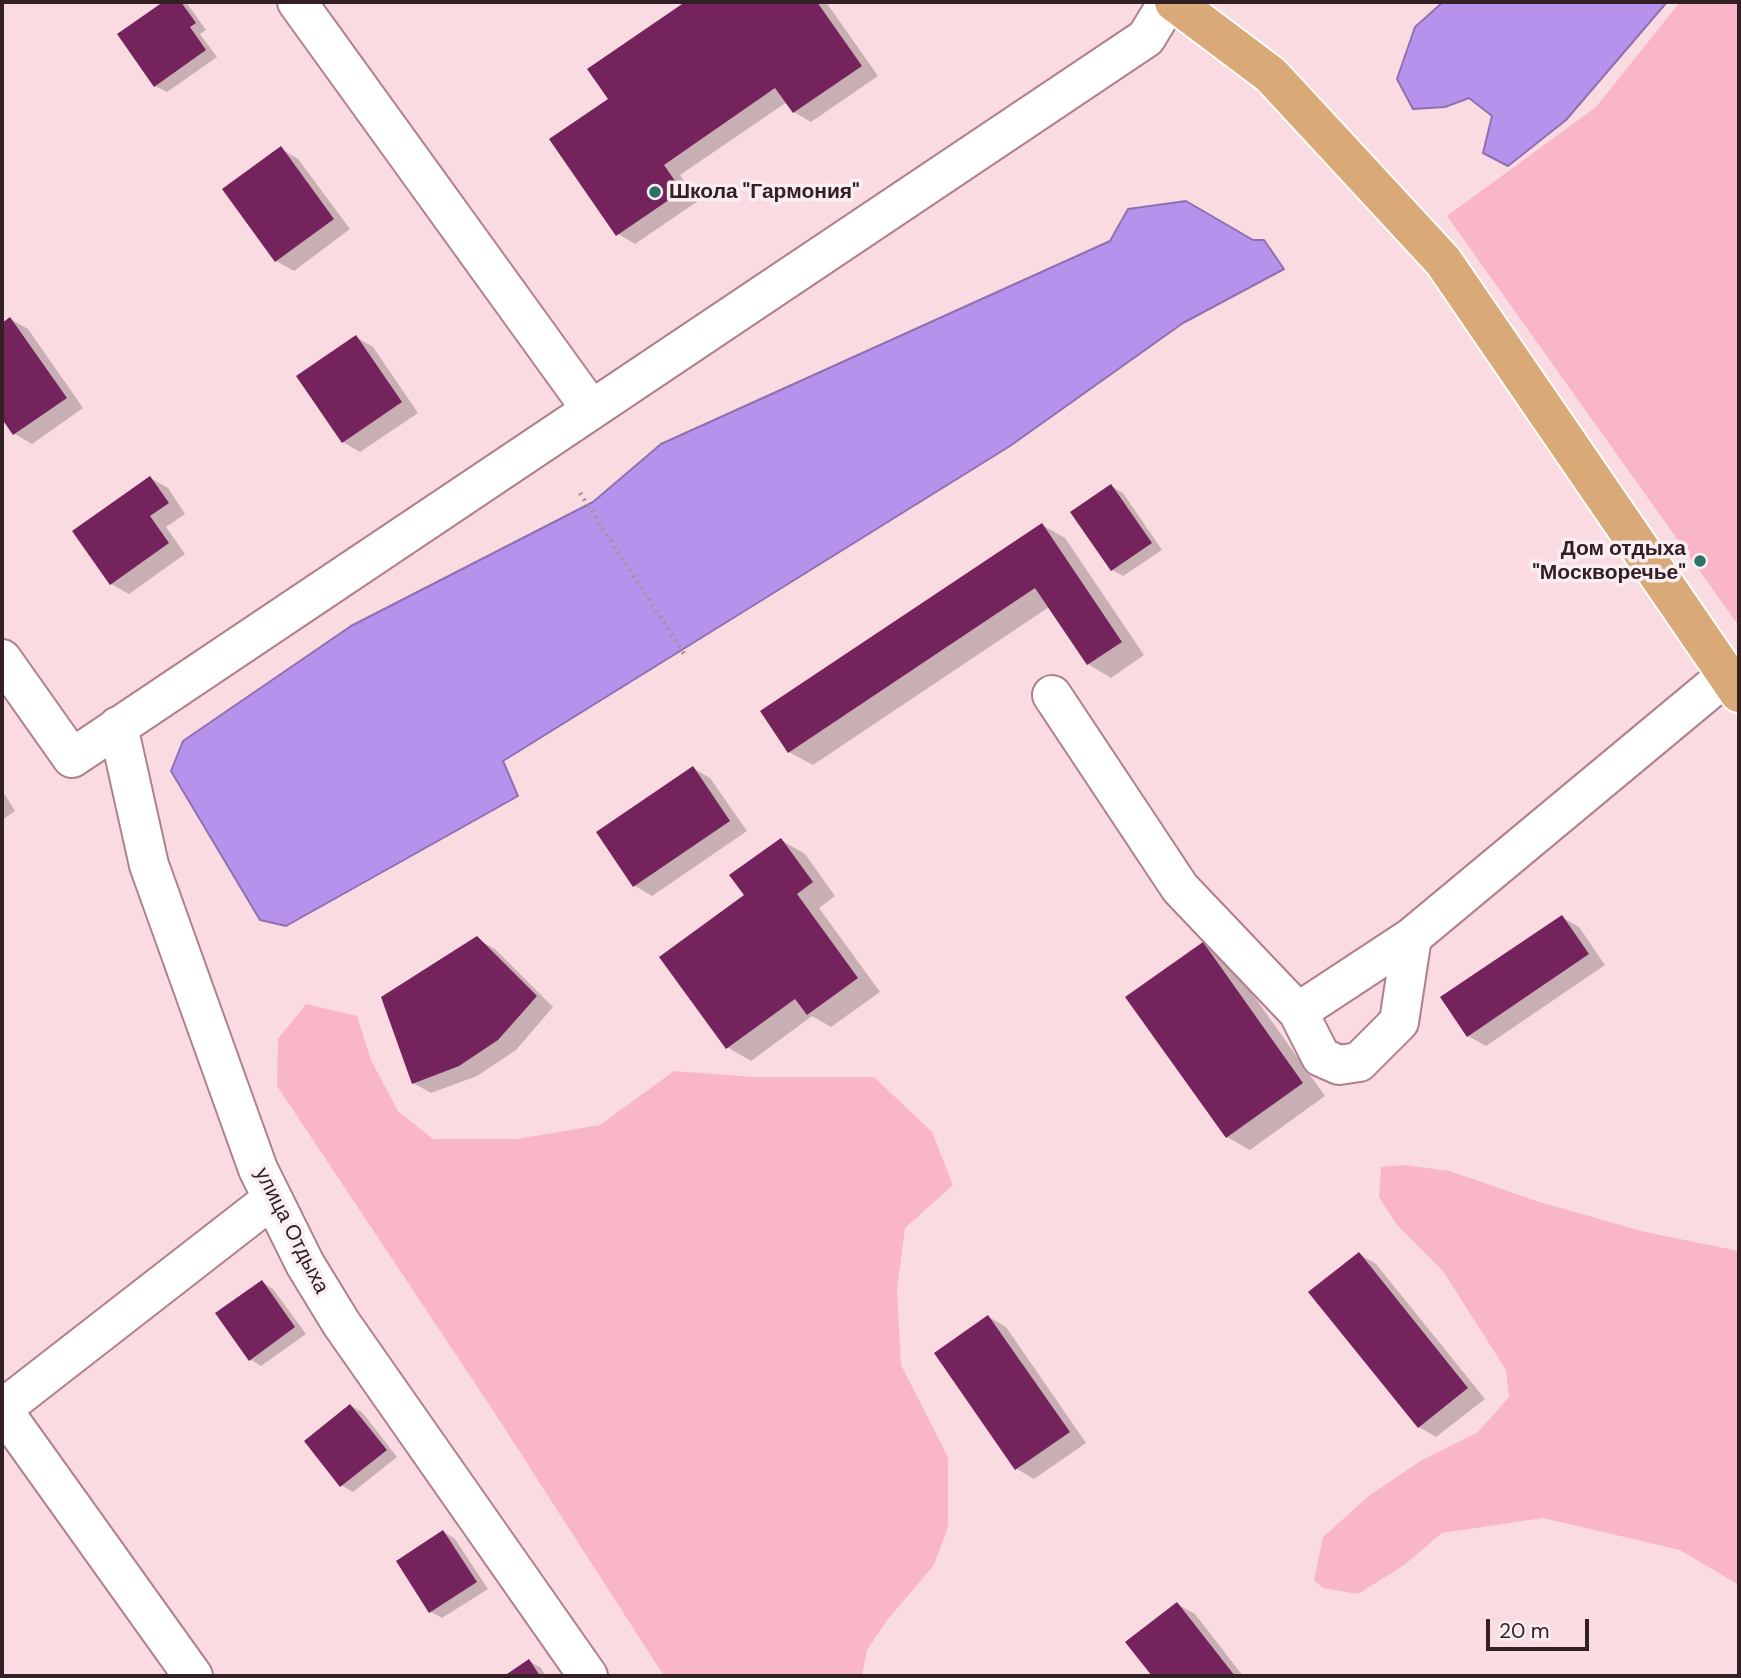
<!DOCTYPE html>
<meta charset="utf-8">
<style>
body{margin:0}
#map{position:relative;width:1741px;height:1678px;overflow:hidden;background:#fbdbe2;font-family:"DM Sans",sans-serif}
canvas{display:block}
.frame{position:absolute;inset:0;border:4px solid #332025;pointer-events:none}
.scale{position:absolute;left:1486px;top:1619px;width:103px;height:32px;box-sizing:border-box;border:4px solid #332025;border-top:0;padding-left:9px;font-size:21px;line-height:24px;white-space:nowrap;color:#332025;-webkit-text-stroke:5px #f9eef1;paint-order:stroke}
</style>
<div id="map">
<canvas width="1741" height="1678"></canvas>
<div class="frame"></div>
<div class="scale">20 m</div>
</div>
<script>
const context = document.querySelector('canvas').getContext('2d');
context.lineJoin = 'round';
function fill(path, color) { context.fillStyle = color; context.fill(path, 'evenodd'); }
const poly = rows => new Path2D(rows.map(r => 'M' + r).join(''));
function trace(path, color, width, dash) { context.strokeStyle = color; context.lineWidth = width; context.lineCap = dash ? 'butt' : 'round'; context.setLineDash(dash || []); context.stroke(path); }
function write(font, color, halo, rows, align = 'center') {
  context.font = font + ' "DM Sans",sans-serif'; context.lineWidth = 7; context.setLineDash([]); context.textBaseline = 'middle'; context.strokeStyle = halo; context.fillStyle = color; for (const [text, x, y, turn = 0] of rows) {
    context.save(); context.translate(x, y); context.rotate((+turn || 0) * Math.PI / 180); context.textAlign = isNaN(turn) ? turn : align; if (halo) context.strokeText(text, 0, 0); context.fillText(text, 0, 0); context.restore();
  }
}
const green = poly([
 [1680,2,1739,2,1739,626,1447,216,1596,107],
 [306,1004,357,1016,371,1060,398,1111,433,1139,517,1139,600,1125,674,1071,755,1077,874,1077,932,1132,953,1185,905,1228,897,1290,901,1365,948,1457,948,1527,934,1565,888,1619,867,1650,862,1676,664,1676,496,1415,277,1086,278,1039],
 [1404,1165,1450,1171,1536,1201,1645,1232,1739,1251,1739,1585,1680,1550,1543,1518,1442,1533,1403,1566,1358,1594,1323,1588,1314,1580,1323,1537,1370,1495,1422,1460,1478,1432,1509,1397,1506,1370,1443,1271,1397,1225,1379,1197,1381,1167]
]);
const water = poly([
 [1443,2,1667,2,1566,120,1508,166,1483,153,1492,116,1469,98,1445,107,1413,109,1397,79,1415,27,1443,2],
 [1186,201,1253,240,1264,240,1284,269,1183,323,1010,446,503,761,518,796,286,926,260,920,171,771,183,741,351,626,593,502,661,444,1110,241,1128,209,1186,201]
]);
const shadow = poly([
 [166,2,186,2,206,30,200,34,217,57,167,92,155,86,119,35],
 [688,2,826,2,878,76,811,122,794,112,787,102,680,175,698,201,635,244,618,234,611,99,590,69],
 [281,149,298,159,350,229,294,271,276,261],
 [10,319,28,329,83,408,32,444,15,434,2,416,2,325],
 [356,337,373,347,418,413,360,452,343,442],
 [150,478,168,488,185,514,166,527,185,554,129,594,111,584],
 [1111,486,1123,493,1162,550,1123,576,1112,570],
 [1042,525,1065,538,1144,655,1111,678,1088,664,1049,607,813,765,789,752],
 [693,768,710,778,747,831,652,896,635,886],
 [2,790,15,811,2,820],
 [781,840,805,854,835,896,819,908,880,992,831,1027,812,1016,751,1061,727,1047,746,895],
 [1562,917,1579,927,1605,965,1486,1046,1468,1036],
 [477,939,495,949,553,1007,516,1050,477,1076,431,1093,413,1083],
 [1203,944,1226,957,1325,1096,1250,1150,1227,1137],
 [1359,1254,1376,1264,1485,1399,1436,1437,1419,1427],
 [262,1282,273,1289,306,1334,261,1366,250,1359],
 [989,1317,1006,1327,1086,1443,1034,1479,1017,1469,936,1353],
 [351,1406,362,1412,397,1457,353,1492,341,1485],
 [444,1532,455,1539,488,1589,442,1618,431,1612],
 [1177,1604,1195,1614,1243,1676,1154,1676,1128,1642],
 [529,1661,541,1668,546,1676,507,1676]
]);
const building = poly([
 [163,2,181,2,196,23,190,27,206,50,154,87,117,34],
 [685,2,817,2,862,66,793,113,775,88,664,165,682,191,616,236,549,139,608,99,587,69],
 [281,146,334,219,275,262,222,189],
 [10,317,67,398,13,435,2,419,2,323],
 [356,335,402,402,342,443,296,376],
 [150,476,169,503,150,516,169,543,110,585,72,531],
 [1111,484,1152,543,1111,571,1070,512],
 [1042,523,1122,642,1087,665,1035,588,788,753,760,711],
 [693,766,730,821,633,887,596,832],
 [781,838,813,882,797,894,858,978,807,1015,795,999,726,1049,659,957,744,895,729,875],
 [1562,915,1589,954,1467,1037,1440,997],
 [477,936,537,996,498,1040,459,1066,412,1084,381,997],
 [1203,942,1303,1083,1226,1138,1125,997],
 [1359,1252,1468,1388,1418,1428,1308,1292],
 [262,1280,295,1327,249,1361,215,1313],
 [988,1315,1070,1432,1015,1470,934,1353],
 [350,1404,387,1450,340,1487,304,1441],
 [443,1530,477,1582,429,1613,396,1561],
 [1177,1602,1235,1676,1152,1676,1125,1642],
 [529,1659,540,1676,504,1676]
]);
const path = poly([
 [580,493,686,657]
]);
const minor = poly([
 [297,2,591,409],
 [2,659,72,758,1146,38,1168,2],
 [1052,695,1180,888,1298,1012,1412,937,1727,675],
 [118,726,149,865,258,1169,305,1264,341,1323,588,1676],
 [1298,1012,1321,1057,1339,1065,1359,1062,1399,1022,1412,937],
 [193,1676,2,1409,272,1199]
]);
const major = poly([
 [1174,2,1271,75,1443,261,1739,693]
]);
const markers = [
 [655,192,7,"#2c7267"],
 [1700,561,7,"#2c7267"]
];
const poiNames = [
 ["Школа \"Гармония\"",669,192],
 ["Дом отдыха",1686,549,"right"],
 ["\"Москворечье\"",1686,573,"right"]
];
const streetNames = [
 ["улица Отдыха",291,1231,63]
];
fill(green, '#f9b6c8');
fill(water, '#b792ec');
trace(water, '#8f70b0', 2);
fill(shadow, '#0003');
fill(building, '#75235c');
trace(minor, '#af7f8b', 42);
trace(major, '#fff', 42);
trace(path, '#aa8f95', 4.5, [2, 5]);
trace(minor, '#fff', 38);
trace(major, '#d9aa77', 38);
for (const [x, y, r, color] of markers) { const dot = new Path2D(); dot.arc(x, y, r, 0, 2 * Math.PI); context.fillStyle = color; context.fill(dot); trace(dot, '#f9eef1', 2.5); }
write('bold 21px', '#332025', '#f9eef1', poiNames, 'left');
write('21px', '#332025', '#f9eef1', streetNames);
</script>
